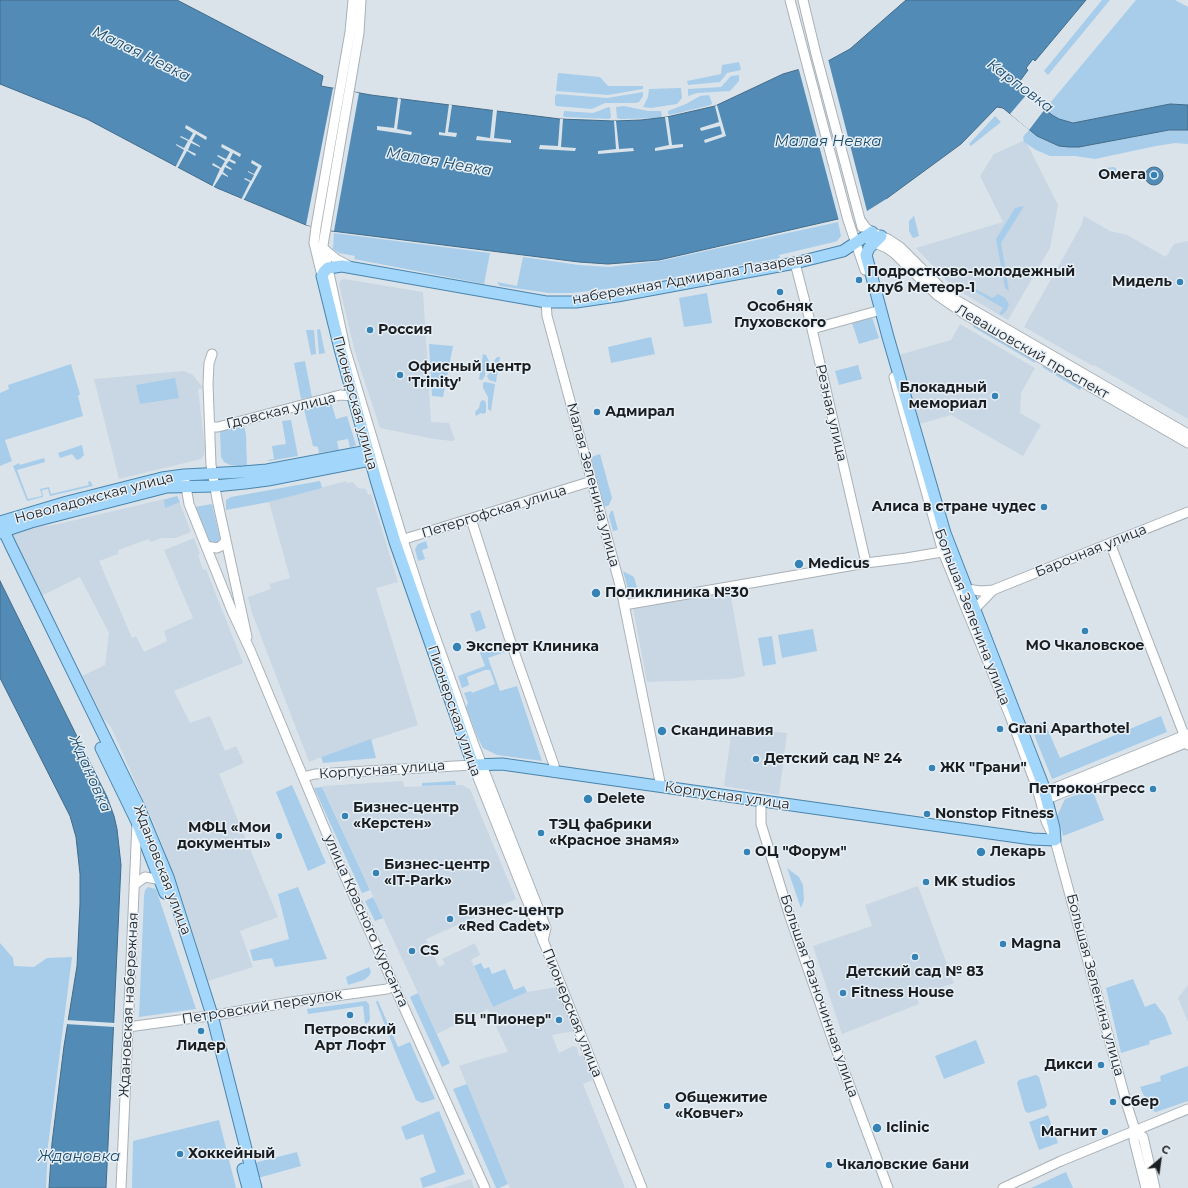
<!DOCTYPE html>
<meta charset="utf-8">
<style>
body{margin:0}
#map{position:relative;width:1188px;height:1188px;overflow:hidden;background:#dae3ea;font-family:Montserrat,sans-serif}
canvas{display:block}
.north{position:absolute;left:1140px;top:1140px;width:40px;height:40px;-webkit-text-stroke:3px #e8f0f7;paint-order:stroke;rotate:29deg;font-size:11px;font-weight:700;line-height:16px;text-align:center;color:#1b1e20}
.north::after{content:'';display:block;margin:auto;width:14px;height:18px;background:#1b1e20;clip-path:polygon(50% 0,100% 100%,50% 72%,0 100%)}
</style>
<div id="map">
<canvas width="1188" height="1188"></canvas>
<div class="north">С</div>
</div>
<script>
const context = document.querySelector('canvas').getContext('2d');
context.lineJoin = 'round';
function fill(path, color) { context.fillStyle = color; context.fill(path, 'evenodd'); }
const poly = rows => new Path2D(rows.map(r => 'M' + r).join(''));
function trace(path, color, width, dash) { context.strokeStyle = color; context.lineWidth = width; context.lineCap = dash ? 'butt' : 'round'; context.setLineDash(dash || []); context.stroke(path); }
function write(font, color, halo, rows, align = 'center') {
  context.font = font + ' Montserrat,sans-serif'; context.lineWidth = 3; context.setLineDash([]); context.textBaseline = 'middle'; context.strokeStyle = halo; context.fillStyle = color; for (const [text, x, y, turn = 0] of rows) {
    context.save(); context.translate(x, y); context.rotate((+turn || 0) * Math.PI / 180); context.textAlign = isNaN(turn) ? turn : align; if (halo) context.strokeText(text, 0, 0); context.fillText(text, 0, 0); context.restore();
  }
}
const built = poly([
 [1025,140,1058,205,1050,248,1008,320,961,292,949,283,916,248,1003,222,980,176,994,154],
 [1084,216,1110,231,1127,235,1166,257,1174,244,1188,241,1188,419,1094,365,1093,366,1024,327,1081,226],
 [344,279,423,292,431,422,449,423,455,440,452,441,434,439,380,428,355,352,349,327,339,285,340,281],
 [960,324,1035,368,1021,393,1020,413,1041,425,1023,456,951,415,920,424,899,355,951,340],
 [184,371,193,375,203,388,198,389,205,448,204,455,201,459,119,479,94,379],
 [346,481,347,483,353,482,358,488,366,489,368,495,371,494,398,582,376,588,418,725,331,753,309,762,252,613,248,597,271,589,269,584,290,578,269,502],
 [177,496,191,532,176,538,162,538,151,542,149,539,118,550,118,554,99,561,132,638,136,636,144,652,167,641,164,631,193,618,164,550,194,538,200,554,198,555,203,570,206,569,243,663,174,691,190,723,210,716,225,751,236,746,244,763,219,774,278,917,240,931,253,967,208,981,183,902,157,831,111,727,103,718,82,676,105,665,109,633,80,577,41,596,11,535,13,533,35,527,54,525],
 [730,592,745,676,731,679,647,682,633,608],
 [732,728,787,733,779,795,724,786],
 [403,781,404,787,462,785,470,789,516,899,426,939,439,967,445,964,442,959,475,943,480,955,471,960,493,1007,527,992,557,987,575,1031,552,1035,559,1053,573,1046,577,1047,579,1056,583,1055,593,1080,583,1084,625,1188,510,1188,459,1066,484,1058,508,1052,488,1009,437,1034,322,786],
 [918,886,954,983,916,996,919,1004,842,1034,813,946,872,926,865,905],
 [1188,985,1188,1022,1178,998],
 [471,1179,474,1188,443,1188]
]);
const green = poly([
 [1102,0,1110,0,1048,75,1044,71],
 [1136,0,1175,0,1188,7,1188,105,1170,104,1073,123,1059,119,1052,115,1045,109],
 [739,62,741,70,727,73,720,82,688,85,687,81,721,74,722,65],
 [558,73,600,77,608,86,643,86,643,89,608,95,556,91],
 [739,75,739,81,730,91,697,93,688,96,688,89,721,87,731,76],
 [679,88,681,88,682,98,677,104,651,108,643,107,648,97,649,89],
 [643,92,643,96,639,102,636,103,605,103,592,109,556,106,555,104,555,96,557,94,607,98],
 [709,95,712,103,711,105,670,115,668,114,668,111,686,104,700,96],
 [624,106,648,111,661,111,662,116,660,118,620,119,617,118,616,107],
 [609,107,610,108,611,117,609,119,565,117,563,116,564,111,593,113],
 [995,116,1001,122,971,146,969,144],
 [1029,130,1037,136,1059,146,1079,147,1150,133,1169,130,1188,130,1188,144,1175,143,1156,146,1095,159,1075,156,1050,156,1036,150,1024,142,1023,137],
 [1113,167,1116,168,1117,177,1101,180,1099,172,1101,169],
 [1024,206,1001,243,1009,291,1005,288,996,239,1015,208],
 [914,216,919,236,913,238,909,231,909,221],
 [838,222,841,236,837,241,834,242,779,255,780,258,614,288,572,293,549,293,500,286,497,282,517,286,523,257,579,265,609,267,660,261],
 [334,233,490,253,484,284,354,259,355,256,339,253,333,249],
 [972,287,992,298,998,294,1005,298,1009,304,1007,310,1002,315,999,314,1003,308,971,289],
 [707,293,712,323,684,327,679,298],
 [872,317,879,338,859,344,852,323],
 [975,324,1035,359,1035,363,973,327],
 [320,329,325,353,319,354,317,330],
 [306,330,314,330,316,354,311,355],
 [651,337,655,354,611,363,608,347],
 [429,344,453,346,443,397,432,396],
 [483,354,486,355,490,363,485,368,485,376,482,380,479,379],
 [497,357,500,357,496,382,495,382,489,380,487,376,493,369,493,362],
 [305,361,312,397,301,399,294,363],
 [71,364,80,394,78,396,83,416,5,440,12,461,0,466,0,393,9,389,8,385],
 [1045,364,1082,386,1080,390,1042,367],
 [858,365,862,379,839,385,835,371],
 [175,378,179,398,140,404,136,385],
 [485,382,495,384,491,411,488,409,488,397,483,388,483,383],
 [482,400,485,401,486,404,486,412,484,414,481,413,476,416,475,412,479,408,480,403],
 [331,402,336,419,347,416,356,445,350,448,348,439,337,441,339,450,319,453,318,447,313,446,304,409],
 [291,420,298,456,269,461,268,460,274,459,272,446,286,444,282,421],
 [244,425,246,435,247,467,230,465,224,462,221,457,220,431],
 [82,445,84,455,80,459,77,460,75,458,72,454,60,458,58,453],
 [600,454,612,498,609,505,604,507,591,457],
 [44,458,45,462,17,470,28,499,42,496,40,489,49,487,51,494,89,485,88,482,90,481,93,486,50,496,48,489,42,490,43,497,27,501,13,466,19,463,20,465],
 [320,481,322,488,269,502,226,510,226,500,231,497],
 [177,496,180,502,165,508,164,500],
 [212,504,220,539,218,543,212,544,209,542,195,507],
 [611,511,613,511,618,530,613,531,609,516],
 [426,541,428,548,422,550,425,559,418,561,415,549,418,544],
 [623,571,634,577,638,591,632,592,628,590],
 [480,610,486,628,476,632,470,614],
 [813,629,817,651,782,658,778,635],
 [772,636,776,664,763,666,758,638],
 [502,642,505,652,488,658,500,691,517,686,542,761,497,755,483,748,477,736,466,707,468,703,464,693,471,691,472,693,495,684,490,670,485,670,467,677,469,685,462,688,458,676,485,666,479,650],
 [1161,716,1167,732,1052,779,1031,727,1044,721,1060,758],
 [371,739,376,758,323,763,321,757],
 [455,781,456,785,422,786,422,783],
 [292,785,326,863,308,871,276,792],
 [322,787,370,890,362,893,314,788],
 [1092,789,1104,820,1063,836,1057,816,1065,799],
 [787,868,799,877,803,885,804,900,801,908],
 [148,887,156,889,196,1009,139,1017,144,896,145,890],
 [298,887,327,959,275,967,272,958,253,961,250,950,289,939,278,894],
 [373,897,383,918,375,921,365,901],
 [0,943,13,958,14,966,34,967,47,958,72,957,48,1146,46,1188,0,1188],
 [481,963,484,969,489,967,492,974,505,969,514,990,524,986,527,992,493,1007,474,966],
 [369,967,371,972,369,976,364,980,348,985,346,977],
 [1133,979,1145,1007,1155,1003,1165,1016,1172,1034,1149,1041,1150,1044,1121,1053,1106,988],
 [418,993,450,1063,442,1067,410,997],
 [366,1001,369,1004,370,1019,369,1022,365,1024,363,1006,308,1014,307,1009],
 [377,1001,378,1001,398,1047,410,1042,435,1099,422,1103,416,1100,397,1056,376,1002],
 [976,1040,985,1063,944,1079,935,1056],
 [1188,1066,1188,1101,1156,1112,1150,1110,1140,1087,1161,1081,1160,1076],
 [1036,1075,1039,1077,1047,1105,1045,1108,1028,1113,1025,1111,1017,1083,1019,1080],
 [467,1084,508,1184,499,1188,496,1188,453,1089],
 [439,1111,465,1174,423,1188,420,1178,436,1172,423,1134,406,1140,401,1127],
 [1048,1115,1058,1143,1039,1150,1029,1122],
 [219,1120,236,1188,132,1188,133,1141],
 [297,1152,301,1166,258,1178,254,1163],
 [1066,1172,1073,1188,1031,1188]
]);
const water = poly([
 [0,0,177,0,323,76,321,86,371,95,560,119,614,121,641,120,667,117,715,106,783,74,828,61,850,49,906,0,1086,0,1035,61,1033,59,1026,68,1028,70,1020,81,1020,88,1052,115,1059,119,1073,123,1170,104,1188,105,1188,130,1169,130,1079,147,1069,147,1059,146,1037,136,1003,108,997,107,961,144,886,199,868,211,838,219,659,260,608,264,579,262,332,231,306,225,217,188,87,119,0,84,0,0],
 '1145 176a9 9 0 1 1 18 0a9 9 0 1 1-18 0Z',
 [0,581,107,797,114,816,117,829,121,865,106,1188,49,1188,52,1143,64,1046,77,966,80,904,80,874,76,837,70,816,0,678,0,581]
]);
const pier = poly([
 [828,59,867,211,886,199,887,201,869,212,839,221,799,70,797,68],
 [333,88,359,93,334,231,306,225],
 [1027,94,1045,109,1029,130,1010,114],
 [398,98,401,99,397,129,412,132,411,135,377,130,377,126,394,128],
 [449,104,452,105,448,132,457,133,456,137,439,135,439,132,445,133],
 [717,105,726,136,705,143,704,140,722,134,720,126,701,131,700,128,719,122,715,106],
 [493,110,497,110,494,138,511,140,511,143,476,140,477,136,490,138],
 [665,117,668,117,672,145,683,144,683,147,655,151,655,148,669,145],
 [560,119,563,119,561,147,576,148,575,151,539,149,540,145,558,146],
 [614,121,616,121,619,149,633,148,634,151,598,154,598,151,616,149],
 [186,125,207,137,206,140,196,134,192,141,200,146,200,147,191,143,188,150,196,154,195,156,187,151,177,169,175,168,184,150,176,145,176,144,184,148,188,141,180,137,181,136,189,140,193,133,185,128],
 [222,144,241,154,240,157,233,153,230,159,236,162,235,164,229,161,226,165,232,169,231,170,225,167,223,172,228,176,228,177,222,174,213,188,212,187,220,169,212,165,213,163,221,168,225,161,217,156,218,155,226,159,230,152,221,147],
 [252,160,262,166,243,201,241,200,250,182,244,179,245,178,251,181,254,175,248,172,248,171,254,174,258,167,251,163],
 [66,1020,115,1023,115,1027,65,1024]
]);
const minor = poly([
 [361,0,359,33,323,245,345,348,403,540,425,608,474,745,546,928,543,941],
 [790,0,848,220,865,270],
 [803,0,816,54,862,227],
 [861,221,866,228,872,232,888,239,900,247,942,289,956,300,1188,434],
 [870,241,887,248,894,253,937,295,966,315,1188,443],
 [324,249,336,259,349,266],
 [795,263,812,329,866,563],
 [322,276,314,243,316,227,350,32,353,0],
 [546,302,547,316,621,589,661,787],
 [812,329,881,310],
 [212,354,209,363,208,384,211,465,217,499,247,637],
 [894,377,943,552,1010,716,1037,788,1046,821,1055,840,1127,1105,1135,1130,1143,1137,1155,1188],
 [210,427,218,427,340,395,353,396],
 [185,481,189,504,232,611,251,652,339,863,485,1188],
 [471,519,509,637,554,765,554,772],
 [398,541,592,481],
 [1110,543,1188,745],
 [206,546,217,548,221,546,226,541],
 [966,589,981,591,993,590,1188,512],
 [624,605,866,563,906,558,948,551],
 [974,610,993,590],
 [303,777,315,774,473,765,642,1188],
 [1045,792,1188,734],
 [1047,799,1188,742],
 [761,802,761,824,790,917,833,1041,888,1188],
 [134,885,145,877,156,879,162,883],
 [128,1027,216,1015,291,1002,387,989,394,986],
 [1135,1130,1134,1140,1146,1188],
 [121,1188,137,823],
 [1003,1188,1061,1161,1188,1109]
]);
const major = poly([
 [866,255,888,337,945,533,1043,785,1054,828,1055,840,1032,839,502,764,473,765,395,542,376,480,340,349,322,276,324,272,328,268,342,266,546,302,576,302,617,296,795,263,843,251,872,232],
 [866,255,869,248,881,236],
 [0,522,67,502,162,478,184,475,243,472,267,470,368,451],
 [0,527,4,531,11,546,138,805,168,877,212,1015,256,1188],
 [0,533,10,529,31,522,167,487,215,486,245,483,268,480,370,460],
 [101,748,137,822,165,893],
 [243,1169,248,1188]
]);
const markers = [
 [1154,175,4,"#3582b5"],
 [859,280,4,"#3582b5"],
 [1180,282,4,"#3582b5"],
 [780,292,4,"#3582b5"],
 [370,330,4,"#3582b5"],
 [400,375,4,"#3582b5"],
 [995,396,4,"#3582b5"],
 [597,412,4,"#3582b5"],
 [1044,507,4,"#3582b5"],
 [799,564,5,"#3582b5"],
 [596,593,5,"#3582b5"],
 [1085,631,4,"#3582b5"],
 [457,647,5,"#3582b5"],
 [1000,729,4,"#3582b5"],
 [662,731,5,"#3582b5"],
 [756,759,4,"#3582b5"],
 [932,768,4,"#3582b5"],
 [1153,789,4,"#3582b5"],
 [588,799,5,"#3582b5"],
 [927,814,4,"#3582b5"],
 [345,816,4,"#3582b5"],
 [541,833,4,"#3582b5"],
 [279,836,4,"#3582b5"],
 [747,852,4,"#3582b5"],
 [981,852,5,"#3582b5"],
 [376,873,4,"#3582b5"],
 [926,882,4,"#3582b5"],
 [450,919,4,"#3582b5"],
 [1003,944,4,"#3582b5"],
 [412,951,4,"#3582b5"],
 [915,957,4,"#3582b5"],
 [843,993,4,"#3582b5"],
 [350,1015,4,"#3582b5"],
 [559,1020,4,"#3582b5"],
 [201,1031,4,"#3582b5"],
 [1101,1065,4,"#3582b5"],
 [1113,1102,4,"#3582b5"],
 [667,1106,4,"#3582b5"],
 [877,1128,5,"#3582b5"],
 [1105,1132,4,"#3582b5"],
 [180,1154,4,"#3582b5"],
 [829,1165,4,"#3582b5"]
];
const poiNames = [
 ["Омега",1146,175,"right"],
 ["Подростково-молодежный",867,272],
 ["клуб Метеор-1",867,288],
 ["Мидель",1172,282,"right"],
 ["Особняк",780,307,"center"],
 ["Глуховского",780,323,"center"],
 ["Россия",378,330],
 ["Офисный центр",408,367],
 ["'Trinity'",408,383],
 ["Блокадный",987,388,"right"],
 ["мемориал",987,404,"right"],
 ["Адмирал",605,412],
 ["Алиса в стране чудес",1036,507,"right"],
 ["Medicus",808,564],
 ["Поликлиника №30",605,593],
 ["МО Чкаловское",1085,646,"center"],
 ["Эксперт Клиника",466,647],
 ["Grani Aparthotel",1008,729],
 ["Скандинавия",671,731],
 ["Детский сад № 24",764,759],
 ["ЖК \"Грани\"",940,768],
 ["Петроконгресс",1145,789,"right"],
 ["Delete",597,799],
 ["Бизнес-центр",353,808],
 ["«Керстен»",353,824],
 ["Nonstop Fitness",935,814],
 ["ТЭЦ фабрики",549,825],
 ["«Красное знамя»",549,841],
 ["МФЦ «Мои",271,828,"right"],
 ["документы»",271,844,"right"],
 ["ОЦ \"Форум\"",755,852],
 ["Лекарь",990,852],
 ["Бизнес-центр",384,865],
 ["«IT-Park»",384,881],
 ["MK studios",934,882],
 ["Бизнес-центр",458,911],
 ["«Red Cadet»",458,927],
 ["Magna",1011,944],
 ["CS",420,951],
 ["Детский сад № 83",915,972,"center"],
 ["Fitness House",851,993],
 ["БЦ \"Пионер\"",551,1020,"right"],
 ["Петровский",350,1030,"center"],
 ["Арт Лофт",350,1046,"center"],
 ["Лидер",201,1046,"center"],
 ["Дикси",1093,1065,"right"],
 ["Общежитие",675,1098],
 ["«Ковчег»",675,1114],
 ["Сбер",1121,1102],
 ["Iclinic",886,1128],
 ["Магнит",1097,1132,"right"],
 ["Хоккейный",188,1154],
 ["Чкаловские бани",837,1165]
];
const streetNames = [
 ["набережная Адмирала Лазарева",692,279,-10],
 ["Левашовский проспект",1032,352,30],
 ["Пионерская улица",355,403,75],
 ["Гдовская улица",281,411,-14],
 ["Резная улица",831,413,77],
 ["Малая Зеленина улица",593,485,75],
 ["Новоладожская улица",94,498,-15],
 ["Петергофская улица",494,512,-17],
 ["Барочная улица",1091,551,-22],
 ["Большая Зеленина улица",972,617,69],
 ["Пионерская улица",454,711,71],
 ["Корпусная улица",382,770,-4],
 ["Корпусная улица",727,796,8],
 ["Ждановская улица",162,870,69],
 ["улица Красного Курсанта",366,921,66],
 ["Большая Зеленина улица",1095,985,75],
 ["Большая Разночинная улица",819,996,71],
 ["Ждановская набережная",129,1005,-87],
 ["Петровский переулок",262,1007,-9],
 ["Пионерская улица",572,1013,68]
];
const waterNames = [
 ["Малая Невка",141,54,26],
 ["Карповка",1020,86,37],
 ["Малая Невка",828,142],
 ["Малая Невка",439,162,10],
 ["Ждановка",90,774,66],
 ["Ждановка",79,1157]
];
fill(built, '#c8d7e3');
fill(green, '#a7cdea');
fill(water, '#528cb6');
trace(water, '#426b89', 1);
fill(pier, '#dae3ea');
trace(minor, '#a9b1b7', 11);
trace(major, '#4a84ac', 13);
trace(minor, '#fff', 9);
trace(major, '#a2d6fa', 11);
for (const [x, y, r, color] of markers) { const dot = new Path2D(); dot.arc(x, y, r, 0, 2 * Math.PI); context.fillStyle = color; context.fill(dot); trace(dot, '#e8f0f7', 1.5); }
write('bold 14px', '#1b1e20', '#e8f0f7', poiNames, 'left');
write('14px', '#1b1e20', '#e8f0f7', streetNames);
write('italic 15px', '#1c4a68', '#e8f0f7', waterNames);
</script>
